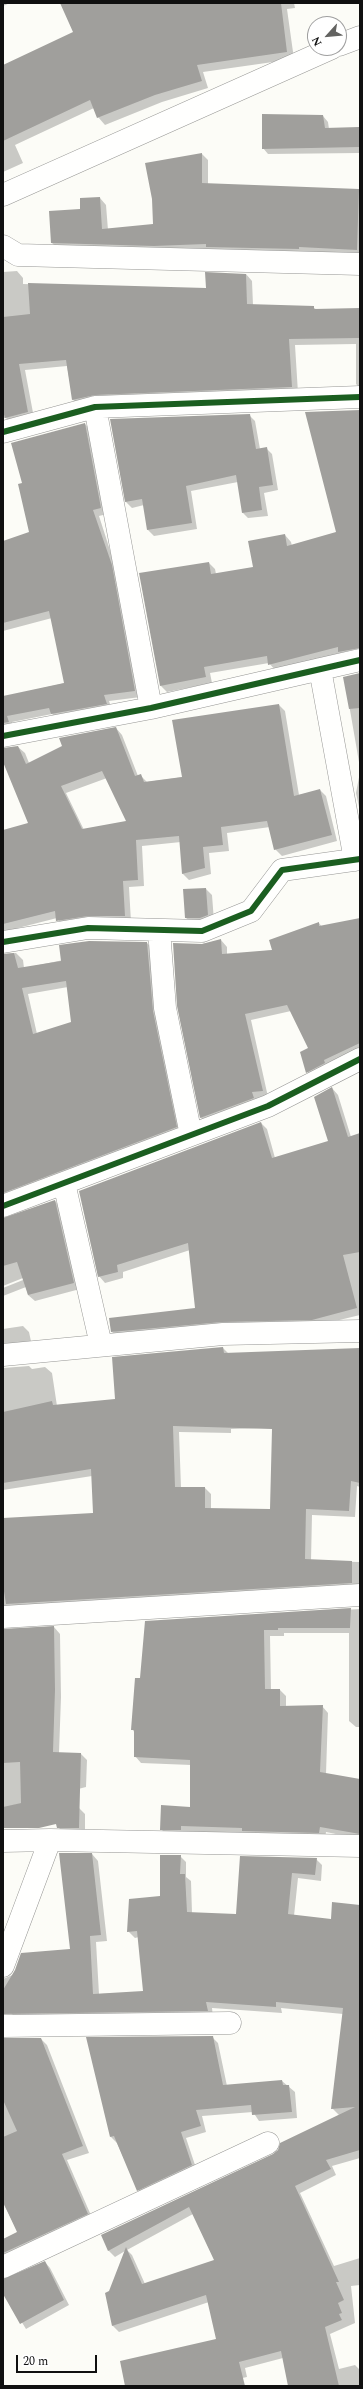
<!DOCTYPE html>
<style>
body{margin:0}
#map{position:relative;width:363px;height:2389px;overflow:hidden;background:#fcfcf7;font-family:Spectral,serif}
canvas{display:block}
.frame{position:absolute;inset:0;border:4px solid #101010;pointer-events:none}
.north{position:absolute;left:307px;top:16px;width:40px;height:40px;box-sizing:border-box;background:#fff;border:1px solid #9f9f9f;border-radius:50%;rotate:243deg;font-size:11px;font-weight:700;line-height:16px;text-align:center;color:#101010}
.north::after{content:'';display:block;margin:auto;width:14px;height:18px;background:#636361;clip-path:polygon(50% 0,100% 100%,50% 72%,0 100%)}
.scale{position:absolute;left:16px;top:2355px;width:81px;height:18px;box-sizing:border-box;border:2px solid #101010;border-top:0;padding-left:5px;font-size:12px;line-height:14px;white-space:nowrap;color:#101010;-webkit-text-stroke:3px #fff;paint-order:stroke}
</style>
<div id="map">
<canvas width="363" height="2389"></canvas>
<div class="frame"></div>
<div class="north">N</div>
<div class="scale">20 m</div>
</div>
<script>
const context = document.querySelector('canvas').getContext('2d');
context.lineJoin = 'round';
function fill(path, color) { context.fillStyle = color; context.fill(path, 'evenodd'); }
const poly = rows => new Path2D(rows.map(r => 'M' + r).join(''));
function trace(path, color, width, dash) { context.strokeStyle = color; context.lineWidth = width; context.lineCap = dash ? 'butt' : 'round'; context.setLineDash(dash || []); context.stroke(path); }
const shadow = poly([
 [3,3,10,3,3,6],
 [61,3,294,3,295,8,287,9,294,59,203,72,208,88,162,102,105,125,98,117,94,108,15,145,23,163,3,172,3,66,74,33],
 [323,116,328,122,329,129,359,128,360,153,268,154,263,148],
 [202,154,208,160,208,184,360,190,360,255,58,249,52,243,81,210,100,198,106,205,108,230,154,225],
 [17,271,23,278,23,284,207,289,246,274,252,281,253,305,313,307,317,310,360,309,360,388,356,384,356,344,295,345,298,393,80,406,73,400,67,366,25,370,34,418,12,424,6,418,3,418,3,272],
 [360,411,360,648,275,670,269,663,210,673,212,683,167,692,161,686,209,563,215,569,216,574,254,568,285,535,291,542,292,546,338,532],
 [249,415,255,421,260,449,266,448,272,454,278,490,264,493,268,516,248,518,243,513,238,482,191,491,197,529,154,536,148,530,144,505,132,508,126,502,111,420],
 [85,424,91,430,107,514,99,516,117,572,141,697,109,701,112,710,58,720,52,714,12,722,14,728,3,732,3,697,65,683,52,618,3,631,3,542,32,582],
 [360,684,360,768,346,687],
 [279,705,285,711,299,795,320,790,326,796,337,841,282,856,275,849,270,827,227,833,229,851,209,853,211,874,189,880,183,874,181,842,142,846,144,886,129,887,131,922,63,926,57,918,18,928,19,934,3,938,3,831,29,824,3,758,3,749,18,747,25,753,29,763,116,728,122,735,138,776,140,775,147,782,183,777],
 [107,778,128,822,84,830,66,793],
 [360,772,360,812,356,793],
 [206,889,212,895,214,921,193,924,186,918],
 [360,919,360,1052,313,1078,307,1072,309,1049,291,1011,251,1020,268,1097,257,1098,259,1104,207,1124,201,1118,178,1006,202,944,221,940,227,947,227,955,274,950,319,923,322,927],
 [147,943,153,949,182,1133,3,1202,3,954,16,953,23,960,24,968],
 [68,987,72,1023,37,1034,28,994],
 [332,1088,338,1095,351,1137,360,1134,360,1315,319,1325,118,1338,112,1332,196,1309,190,1250,123,1272,123,1278,105,1283,99,1276,261,1123,267,1129,275,1158,329,1142],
 [55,1201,61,1207,80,1289,35,1301,28,1295,26,1287,3,1296,3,1288,28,1278,28,1276,3,1286,3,1219],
 [23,1326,29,1332,32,1346,3,1351,3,1329],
 [223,1348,229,1354,360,1349,360,1425,231,1429,231,1433,179,1432,181,1488,205,1488,211,1494,211,1509,271,1510,360,1460,360,1487,357,1486,355,1517,312,1515,311,1561,360,1562,360,1589,3,1612,3,1519,94,1514,92,1476,3,1490,3,1368,29,1366,32,1369,45,1367,52,1373,57,1406,116,1400],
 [360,1609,360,1727,356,1727,349,1721,349,1633,284,1633,284,1636,270,1636,271,1690,280,1690,286,1696,286,1707,322,1706,328,1713,326,1774,360,1780,360,1839,326,1832,325,1839,168,1836,161,1829,191,1808,191,1765,141,1763,135,1756,135,1733,132,1729,141,1679,146,1622],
 [54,1627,60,1634,61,1697,59,1753,81,1754,87,1760,86,1787,3,1808,3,1629],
 [79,1808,85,1814,85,1834,64,1833,58,1827],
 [92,1854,98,1861,107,1941,96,1942,99,1994,145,1992,139,1937,135,1938,128,1931,161,1897,180,1856,186,1862,186,1877,191,1881,192,1913,237,1915,241,1857,316,1859,322,1865,321,1881,298,1878,294,1916,331,1920,360,1907,360,2158,332,2166,336,2175,300,2193,334,2266,360,2258,360,2285,351,2286,355,2323,330,2334,339,2369,355,2365,360,2370,360,2386,290,2386,283,2358,245,2368,247,2377,224,2382,226,2386,126,2386,217,2340,209,2302,119,2332,113,2326,106,2294,110,2292,125,2251,115,2257,109,2251,102,2235,274,2155,339,2115,332,2108,343,2014,281,2008,282,2013,212,2008,213,2017,17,2019,11,2013,3,1996,3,1979,71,1950],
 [193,2214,215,2261,145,2284,132,2255,127,2250],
 [212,2037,218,2043,227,2086,282,2081,295,2092,297,2118,259,2121,253,2112,202,2116,206,2132,186,2138,197,2171,144,2196,138,2190,117,2143,111,2137,87,2038],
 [41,2039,47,2045,89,2153,67,2160,93,2220,3,2263,3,2240,18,2232,3,2203,3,2047],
 [45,2262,50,2268,69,2305,26,2329,4,2293,3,2279]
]);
const building = poly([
 [60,3,281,3,287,52,197,65,202,81,155,95,97,118,90,100,3,141,3,65,73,32],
 [262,114,323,115,325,128,359,127,360,147,262,149],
 [202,153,202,183,359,189,357,250,299,247,299,249,206,247,206,244,154,246,51,243,49,211,80,209,80,198,100,197,102,229,153,224,152,199,145,163],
 [205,272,246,274,247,304,314,306,314,309,360,308,360,338,289,339,292,387,95,395,72,400,66,360,19,364,28,412,5,418,3,411,3,317,30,314,28,283,206,288],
 [360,410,360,648,338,652,338,647,268,665,267,656,204,667,206,677,160,686,139,573,209,562,211,574,253,567,248,541,285,534,287,546,336,532,305,412],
 [250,414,256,449,267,447,273,485,259,487,262,510,242,513,236,475,186,486,192,523,147,530,142,499,125,502,110,419],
 [85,423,101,508,93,510,112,565,135,691,104,695,107,704,51,714,49,708,7,716,9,722,3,723,3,696,64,683,49,611,3,623,3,541,29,532,18,484,22,483,11,443],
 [360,673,360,708,349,709,343,677],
 [279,704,294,796,320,789,332,835,274,850,267,821,221,827,223,845,203,847,205,868,182,874,179,836,136,840,138,880,123,881,125,916,88,916,56,921,55,911,3,924,3,830,28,823,3,762,3,748,18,746,26,764,62,746,59,738,116,727,135,776,141,774,144,782,182,777,172,720],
 [102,771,126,821,82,829,61,786],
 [206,888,208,915,200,918,185,918,183,889],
 [360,918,360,1043,324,1060,325,1063,306,1073,300,1052,308,1048,287,1005,245,1014,263,1091,252,1092,254,1098,200,1118,177,1006,173,943,202,944,221,939,222,954,272,950,269,940,319,922,319,926],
 [89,941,147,942,153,1011,177,1127,3,1193,3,954,14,953,18,968,61,961,59,945],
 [66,981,71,1022,33,1034,22,988],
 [332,1087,348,1137,360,1133,360,1252,343,1255,357,1308,312,1320,222,1322,111,1332,109,1318,195,1308,188,1243,117,1265,118,1272,98,1277,79,1191,261,1122,272,1158,328,1141,314,1097],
 [55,1200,74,1283,28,1295,17,1262,3,1266,3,1218],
 [223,1347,224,1353,360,1348,360,1483,351,1481,349,1511,306,1509,305,1559,352,1561,352,1583,6,1604,3,1585,3,1518,93,1513,91,1469,3,1483,3,1412,52,1401,53,1405,115,1399,112,1357],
 [173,1426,272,1429,270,1509,205,1508,205,1487,175,1487],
 [351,1608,350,1628,278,1628,278,1630,264,1630,265,1689,280,1689,280,1706,323,1705,320,1772,360,1779,360,1834,320,1827,319,1833,242,1831,242,1828,181,1826,181,1830,160,1830,161,1805,190,1807,190,1760,134,1757,134,1730,131,1730,135,1678,140,1678,145,1621],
 [54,1626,55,1690,53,1752,81,1753,79,1828,57,1828,56,1824,39,1828,3,1828,3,1807,21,1803,20,1762,3,1763,3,1629],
 [59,1853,92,1853,101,1935,90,1936,93,1994,143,1991,137,1931,127,1932,129,1899,160,1896,160,1855,181,1855,180,1874,185,1874,187,1912,236,1914,240,1856,317,1858,315,1875,292,1873,288,1914,331,1919,332,1902,360,1905,360,2150,326,2160,331,2169,295,2186,339,2282,336,2282,344,2300,338,2303,342,2313,339,2314,342,2320,325,2327,339,2386,288,2386,281,2351,239,2362,245,2386,125,2386,120,2361,216,2339,206,2295,112,2326,105,2293,109,2291,126,2247,142,2284,214,2260,189,2207,108,2251,101,2235,273,2154,278,2150,280,2143,355,2107,331,2109,343,2008,276,2002,276,2007,206,2002,208,2011,3,2014,3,1990,15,1970,21,1953,70,1949],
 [213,2036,223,2085,282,2080,283,2085,289,2085,292,2112,252,2115,251,2105,196,2110,201,2126,181,2132,192,2165,137,2191,114,2136,110,2137,86,2037],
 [3,2038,41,2038,83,2146,62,2154,88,2214,3,2253,3,2239,17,2232,3,2202,3,2137,17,2131,3,2100],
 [45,2261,64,2300,20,2324,3,2294,3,2279]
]);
const minor = poly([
 [339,45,360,37],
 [3,195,332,48],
 [3,246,18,255,360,264],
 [95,407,151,708],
 [3,432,95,407,360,397],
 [320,669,355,860],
 [3,736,151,708,360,660],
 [159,930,165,1008,191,1135],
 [3,942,88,928,202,931,251,911,282,870,360,859],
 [64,1183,101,1345],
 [3,1206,268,1106,360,1059],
 [3,1355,223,1334,360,1331],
 [3,1617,360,1595],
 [3,1841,50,1840,360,1846],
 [3,1966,50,1840],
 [3,2026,230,2023],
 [3,2267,268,2143]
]);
const cycleway = poly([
 [3,432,95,407,360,397],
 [3,736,151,708,360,660],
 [3,942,88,928,202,931,251,911,282,870,360,859],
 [3,1206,268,1106,360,1059]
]);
fill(shadow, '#0003');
fill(building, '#a09f9c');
trace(minor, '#969694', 23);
trace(minor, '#fffffe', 22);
trace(cycleway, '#1b5e20', 6);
</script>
